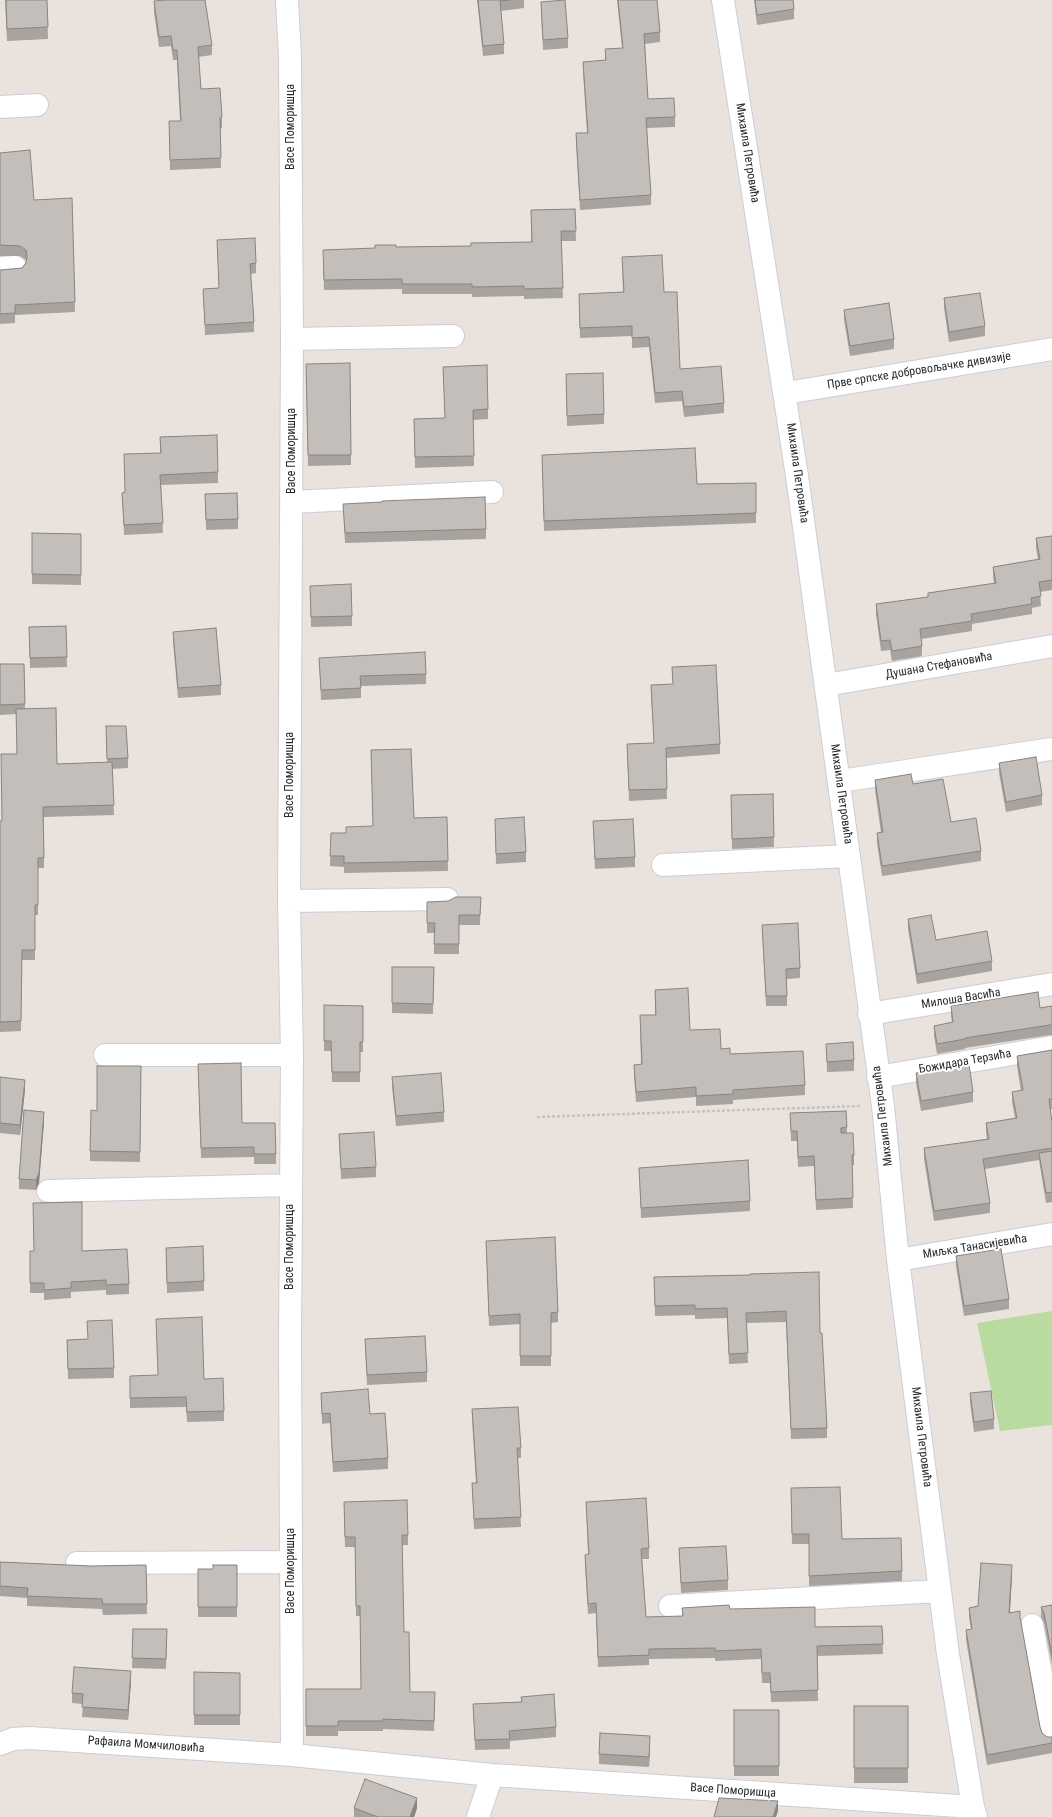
<!DOCTYPE html>
<meta charset="utf-8">
<style>
body{margin:0}
canvas{display:block;background:#eae3dd}
</style>
<canvas width="1052" height="1817"></canvas>
<script>
const context = document.querySelector('canvas').getContext('2d');
context.lineJoin = 'round';
function fill(path, color) { context.fillStyle = color; context.fill(path, 'evenodd'); }
const poly = rows => new Path2D(rows.map(r => 'M' + r).join(''));
function trace(path, color, width, dash) { context.strokeStyle = color; context.lineWidth = width; context.lineCap = dash ? 'butt' : 'round'; context.setLineDash(dash || []); context.stroke(path); }
function write(font, color, halo, rows, align = 'center') {
  context.font = font + ' "Roboto Condensed",sans-serif'; context.lineWidth = 4; context.setLineDash([]); context.textBaseline = 'middle'; context.strokeStyle = halo; context.fillStyle = color; for (const [text, x, y, turn = 0] of rows) {
    context.save(); context.translate(x, y); context.rotate((+turn || 0) * Math.PI / 180); context.textAlign = isNaN(turn) ? turn : align; if (halo) context.strokeText(text, 0, 0); context.fillText(text, 0, 0); context.restore();
  }
}
const green = poly([
 [1052,1311,1052,1425,1000,1431,977,1323]
]);
const path = poly([
 [537,1117,860,1106]
]);
const minor = poly([
 [287,0,290,57,292,339,289,901,292,1055,290,1343,292,1755],
 [723,0,797,476,883,1106,898,1260,948,1654,973,1807,976,1817],
 [0,107,37,105],
 [0,268,15,267],
 [292,339,453,336],
 [786,393,1052,349],
 [292,502,492,492],
 [826,685,1052,646],
 [840,781,1052,749],
 [663,865,849,856],
 [289,901,447,899],
 [869,1014,1052,984],
 [105,1055,292,1055],
 [878,1077,1052,1047],
 [48,1191,291,1185],
 [898,1260,1052,1234],
 [77,1563,291,1562],
 [670,1606,940,1591],
 [1032,1625,1052,1735],
 [0,1744,13,1739,30,1738,292,1755,492,1775,973,1807],
 [478,1817,492,1775]
]);
const wall = poly([
 [5,0,47,0,48,39,7,41],
 [477,0,524,0,524,8,501,11,504,44,504,54,483,56],
 [617,0,657,0,660,32,660,42,645,44,648,99,675,117,675,127,647,128,651,195,651,205,580,210,576,143,576,133,587,133,583,72,583,62,605,60,605,49,622,48],
 [754,0,793,0,794,9,794,19,757,25],
 [154,1,212,45,212,55,198,57,201,89,222,117,222,128,220,128,221,168,170,170,169,121,180,121,177,60,173,60,171,46,159,47,154,12],
 [541,2,568,38,568,48,543,50,541,12],
 [0,153,34,200,72,198,75,312,15,315,15,323,0,324,0,270,22,268,26,262,26,260,20,256,0,256],
 [575,209,576,241,561,241,563,298,524,299,524,296,472,297,472,294,402,294,402,289,324,290,323,260,375,248,396,247,471,246,531,242,531,210],
 [217,240,256,263,256,273,251,274,254,322,254,332,205,335,203,289,219,288],
 [622,257,664,292,680,369,724,403,724,413,684,417,682,401,655,403,649,347,632,348,632,336,580,338,579,304,623,292],
 [944,298,985,326,985,336,949,342,944,308],
 [844,310,894,339,894,349,850,356,844,320],
 [350,363,351,465,308,466,306,374],
 [443,367,488,409,488,419,473,420,474,466,415,468,414,419,445,418],
 [566,374,604,414,604,424,567,426],
 [160,437,218,472,218,483,161,485,163,533,124,535,122,493,125,492,160,453],
 [542,455,697,484,756,483,756,523,544,531],
 [205,494,238,519,238,529,206,530],
 [343,504,486,529,486,539,345,543],
 [32,533,81,534,81,585,32,584],
 [1052,536,1052,590,1040,592,1041,606,1032,608,1032,614,972,624,972,631,921,639,922,646,922,656,892,661,890,650,881,651,876,614,876,604,928,597,928,593,994,583,993,577,993,567,1038,560,1036,548,1036,538],
 [310,586,352,616,352,626,311,627],
 [66,626,67,667,30,668,29,627],
 [173,632,221,685,221,695,178,698,173,642],
 [319,658,426,674,426,684,361,686,361,698,321,700],
 [0,664,24,664,25,709,57,764,107,762,106,726,128,758,128,768,112,769,114,815,44,817,44,868,38,868,38,915,35,915,35,960,22,960,21,1031,0,1032,0,821,2,821,17,754,16,714,0,715],
 [672,667,720,744,720,754,666,758,667,799,629,801,627,744,654,743,651,695,651,685,673,684],
 [371,750,414,818,447,817,448,871,344,873,344,867,330,866,331,833,346,833,373,826],
 [999,763,1042,795,1042,805,1006,812,999,773],
 [875,780,913,784,951,822,981,851,981,861,882,876,877,843,877,833,881,833,875,790],
 [773,794,774,847,732,849,731,805],
 [495,819,526,852,526,862,496,864],
 [593,821,635,857,635,867,595,869],
 [481,897,480,925,459,925,459,954,434,954,434,933,427,933,427,902,448,901],
 [908,919,936,940,992,961,992,971,917,984,908,929],
 [762,925,800,968,800,978,787,979,787,1006,766,1006],
 [392,967,434,967,433,1014,392,1013],
 [655,990,690,1030,730,1054,805,1085,805,1095,733,1100,733,1104,696,1106,696,1097,636,1102,634,1075,634,1065,641,1064,640,1015,655,1015],
 [324,1005,363,1006,363,1052,360,1052,360,1082,332,1082,331,1051,324,1051],
 [951,1006,1040,1008,1052,1006,1052,1035,1050,1035,965,1048,965,1049,937,1054,934,1036,934,1026,952,1023,951,1016],
 [826,1044,854,1060,854,1071,827,1072],
 [1052,1050,1052,1109,1050,1109,1052,1122,1052,1202,1046,1203,1039,1160,985,1169,990,1203,990,1213,934,1221,924,1159,924,1148,987,1139,986,1133,986,1123,1015,1118,1012,1102,1012,1092,1021,1091,1017,1066,1017,1056],
 [198,1064,242,1123,276,1154,276,1164,254,1164,254,1157,201,1158],
 [141,1066,140,1162,90,1161,90,1151,97,1111],
 [916,1073,973,1092,973,1102,921,1111,916,1083],
 [0,1077,25,1090,20,1135,0,1133],
 [392,1077,444,1112,444,1122,396,1126,392,1087],
 [846,1111,847,1133,854,1155,854,1165,852,1165,853,1208,816,1210,814,1166,798,1167,797,1141,791,1141,790,1113],
 [44,1122,39,1183,36,1190,19,1189,19,1179],
 [339,1134,376,1167,376,1177,341,1179],
 [639,1168,750,1201,750,1211,641,1218],
 [486,1241,558,1312,558,1322,551,1323,551,1366,520,1366,520,1324,489,1326],
 [166,1248,204,1281,204,1291,167,1293],
 [30,1251,82,1251,129,1284,129,1294,106,1295,106,1290,71,1292,71,1298,44,1300,44,1293,30,1293],
 [956,1256,1009,1299,1009,1309,964,1316,956,1266],
 [750,1275,820,1333,827,1428,827,1438,791,1439,786,1322,746,1323,748,1363,729,1364,727,1318,695,1319,695,1315,655,1316,654,1277],
 [87,1321,114,1368,114,1378,68,1379,67,1340,88,1339],
 [365,1339,427,1372,427,1382,367,1385],
 [130,1376,204,1379,224,1411,224,1421,187,1422,186,1407,130,1408],
 [321,1393,370,1414,388,1458,388,1469,333,1472,330,1423,322,1424],
 [970,1393,994,1419,994,1429,974,1432,970,1403],
 [472,1409,521,1448,521,1458,518,1458,521,1527,474,1529,472,1483,476,1483,472,1419],
 [791,1488,842,1539,902,1571,902,1581,809,1586,809,1544,792,1544],
 [586,1502,649,1548,649,1559,642,1559,646,1617,682,1616,682,1608,730,1609,815,1627,882,1626,883,1654,817,1656,818,1701,771,1702,770,1683,762,1683,761,1659,715,1661,715,1658,649,1659,649,1665,598,1667,596,1613,588,1614,585,1565,585,1555,588,1555],
 [344,1512,408,1535,408,1545,402,1545,404,1632,410,1692,435,1702,434,1731,383,1729,383,1731,338,1731,338,1736,306,1736,306,1689,361,1689,360,1616,356,1616,355,1547,345,1547],
 [679,1548,728,1580,728,1590,681,1593],
 [0,1562,91,1566,146,1565,147,1614,103,1615,102,1609,27,1606,27,1598,0,1596],
 [237,1565,237,1617,198,1617,198,1569,213,1569],
 [1012,1575,1010,1613,1020,1620,1040,1727,1042,1733,1047,1737,1052,1737,1052,1753,987,1765,966,1640,966,1630,971,1629,969,1618,969,1608,978,1606],
 [1052,1605,1052,1665,1044,1623,1041,1617,1041,1607],
 [133,1629,167,1629,166,1669,132,1668],
 [194,1672,240,1673,240,1725,194,1725],
 [131,1681,128,1720,82,1717,83,1704,72,1703,72,1693],
 [521,1697,556,1727,556,1737,510,1741,510,1749,475,1750,473,1704,521,1702],
 [854,1706,908,1706,908,1783,854,1783],
 [734,1710,779,1710,779,1776,734,1776],
 [650,1746,649,1767,599,1764,599,1754],
 [354,1808,417,1808,414,1817,354,1817]
]);
const shadedWall = poly([
 [25,1080,25,1090,20,1135,20,1125],
 [44,1112,44,1122,39,1183,36,1190,36,1180],
 [1012,1565,1012,1575,1009,1623,1009,1613],
 [131,1671,131,1681,128,1720,128,1710],
 [650,1736,650,1746,649,1767,649,1757],
 [417,1798,417,1808,414,1817,410,1817],
 [778,1801,778,1811,776,1817,773,1817]
]);
const building = poly([
 [6,0,47,0,48,27,7,29,6,0],
 [165,0,205,0,212,45,198,47,201,89,220,88,222,117,220,118,221,158,170,160,169,121,181,121,177,50,173,50,171,36,159,37,154,1,165,0],
 [478,0,510,0,500,1,504,44,483,46,478,0],
 [565,0,568,38,543,40,541,2,565,0],
 [618,0,657,0,660,32,644,34,648,99,674,98,675,117,646,118,651,195,580,200,576,133,588,133,583,62,606,60,605,49,623,48,618,0],
 [755,0,793,0,794,9,757,15,755,0],
 [30,150,34,200,72,198,75,302,15,305,15,313,0,314,0,270,22,268,26,263,27,257,26,250,20,246,0,245,0,153,30,150],
 [575,209,576,231,561,231,563,288,524,289,524,286,472,287,472,284,402,284,402,279,324,280,323,250,375,248,375,245,396,245,396,247,471,246,471,243,532,242,531,210,575,209],
 [255,238,256,263,250,264,254,322,205,325,203,289,219,288,217,240,255,238],
 [662,255,664,292,677,292,680,369,721,366,724,403,684,407,682,391,655,393,649,337,632,338,632,326,580,328,579,294,624,292,622,257,662,255],
 [980,293,985,326,949,332,944,298,980,293],
 [889,303,894,339,850,346,844,310,889,303],
 [350,363,351,455,308,455,306,364,350,363],
 [487,365,488,409,473,410,474,456,415,457,414,419,445,418,443,367,487,365],
 [603,373,604,414,567,416,566,374,603,373],
 [217,435,218,472,160,475,163,523,124,525,122,493,125,492,124,454,161,453,160,437,217,435],
 [695,448,697,484,756,483,756,513,544,521,542,455,695,448],
 [237,493,238,519,206,520,205,494,237,493],
 [485,497,486,529,345,533,343,504,382,502,382,501,485,497],
 [32,533,81,534,81,575,32,574,32,533],
 [1052,536,1052,580,1039,582,1041,596,1031,598,1032,604,971,614,972,621,920,629,922,646,892,651,890,640,881,641,876,604,928,597,928,593,996,583,993,567,1040,559,1036,538,1052,536],
 [351,584,352,616,311,617,310,586,351,584],
 [66,626,67,657,30,658,29,627,66,626],
 [216,628,221,685,178,688,173,632,216,628],
 [425,652,426,674,360,676,361,688,321,690,319,658,425,652],
 [0,664,24,664,25,704,0,705,0,664],
 [716,665,720,744,666,748,667,789,629,790,627,744,654,743,651,685,673,684,672,667,716,665],
 [56,708,57,764,112,762,114,805,43,807,44,858,38,858,38,905,35,905,35,950,22,950,21,1021,0,1022,0,821,2,821,1,754,17,754,16,709,56,708],
 [106,726,126,726,128,758,107,759,106,726],
 [411,749,414,818,447,817,448,861,344,863,344,856,330,856,331,833,346,833,346,827,373,826,371,750,411,749],
 [1036,757,1042,795,1006,802,999,763,1036,757],
 [911,774,913,784,943,779,951,822,976,818,981,851,882,866,877,833,883,832,875,780,911,774],
 [773,794,774,837,732,839,731,795,773,794],
 [524,817,526,852,496,854,495,819,524,817],
 [633,819,635,857,595,859,593,821,633,819],
 [456,897,481,897,480,915,459,915,459,944,434,944,435,923,427,923,427,902,448,901,456,897],
 [931,915,936,940,987,931,992,961,917,974,908,919,931,915],
 [798,923,800,968,786,969,787,996,766,996,762,925,798,923],
 [392,967,434,967,433,1004,392,1003,392,967],
 [688,988,690,1030,720,1029,721,1049,730,1048,730,1054,803,1051,805,1085,733,1090,733,1094,696,1096,696,1087,636,1092,634,1065,642,1064,640,1015,656,1015,655,990,688,988],
 [1038,992,1040,1008,1052,1006,1052,1025,1050,1025,965,1038,965,1039,937,1044,934,1026,953,1022,951,1006,1038,992],
 [324,1005,363,1006,363,1042,360,1042,360,1072,332,1072,331,1041,324,1041,324,1005],
 [853,1042,854,1060,827,1062,826,1044,853,1042],
 [1052,1050,1052,1099,1049,1099,1052,1122,1052,1148,983,1159,990,1203,934,1211,924,1148,989,1139,986,1123,1017,1118,1012,1092,1023,1090,1017,1056,1052,1050],
 [241,1063,242,1123,275,1123,276,1154,254,1154,254,1147,201,1148,198,1064,241,1063],
 [969,1064,973,1092,921,1101,916,1073,969,1064],
 [97,1066,141,1066,140,1152,90,1151,91,1110,97,1111,97,1066],
 [441,1073,444,1112,396,1116,392,1077,441,1073],
 [0,1077,25,1080,20,1125,0,1123,0,1077],
 [24,1110,44,1112,39,1173,36,1180,19,1179,24,1110],
 [846,1111,847,1127,841,1128,841,1133,853,1133,854,1155,852,1155,853,1198,816,1200,814,1156,798,1157,797,1131,791,1131,790,1113,846,1111],
 [374,1132,376,1167,341,1169,339,1134,374,1132],
 [1052,1151,1052,1192,1046,1193,1039,1153,1052,1151],
 [748,1160,750,1201,641,1208,639,1168,748,1160],
 [82,1202,82,1251,127,1249,129,1284,106,1285,106,1280,71,1282,71,1288,44,1290,44,1283,30,1283,30,1251,34,1251,33,1203,82,1202],
 [555,1237,558,1312,551,1313,551,1356,520,1356,520,1314,489,1316,486,1241,555,1237],
 [203,1246,204,1281,167,1283,166,1248,203,1246],
 [1001,1249,1009,1299,964,1306,956,1256,1001,1249],
 [819,1272,820,1333,822,1333,827,1428,791,1429,786,1311,746,1313,748,1353,729,1354,727,1308,695,1309,695,1305,655,1306,654,1277,750,1275,750,1274,819,1272],
 [202,1317,204,1379,223,1378,224,1411,187,1412,186,1397,130,1398,130,1376,158,1375,156,1319,202,1317],
 [112,1320,114,1368,68,1369,67,1340,88,1339,87,1321,112,1320],
 [425,1336,427,1372,367,1375,365,1339,425,1336],
 [368,1389,370,1414,385,1413,388,1458,333,1462,330,1413,322,1414,321,1393,368,1389],
 [991,1391,994,1419,974,1422,970,1393,991,1391],
 [518,1407,521,1448,517,1448,521,1517,474,1519,472,1483,477,1483,472,1409,518,1407],
 [840,1487,842,1539,901,1538,902,1571,809,1576,809,1534,792,1534,791,1488,840,1487],
 [646,1498,649,1548,641,1549,646,1617,683,1616,682,1608,729,1605,730,1609,815,1607,815,1627,882,1626,883,1644,817,1646,818,1690,771,1692,770,1673,762,1673,761,1649,715,1651,715,1648,649,1649,649,1655,598,1657,596,1603,588,1604,585,1555,589,1554,586,1502,646,1498],
 [407,1500,408,1535,402,1535,404,1632,409,1632,410,1692,435,1692,434,1721,383,1719,383,1721,338,1721,338,1726,306,1726,306,1689,361,1689,360,1606,356,1606,355,1537,345,1537,344,1502,407,1500],
 [726,1546,728,1580,681,1583,679,1548,726,1546],
 [0,1562,91,1566,146,1565,147,1604,103,1604,102,1599,27,1596,28,1588,0,1586,0,1562],
 [981,1563,1012,1565,1009,1613,1020,1611,1020,1617,1040,1727,1042,1733,1047,1737,1052,1737,1052,1743,987,1755,966,1630,972,1629,969,1608,978,1606,981,1563],
 [213,1565,237,1565,237,1607,198,1607,198,1569,213,1569,213,1565],
 [1052,1605,1052,1655,1044,1613,1041,1607,1052,1605],
 [133,1629,167,1629,166,1659,132,1658,133,1629],
 [74,1667,131,1671,128,1710,82,1707,83,1694,72,1693,74,1667],
 [194,1672,240,1673,240,1715,194,1715,194,1672],
 [554,1694,556,1727,509,1731,510,1739,475,1740,473,1704,522,1702,521,1697,554,1694],
 [854,1706,908,1706,908,1768,854,1768,854,1706],
 [734,1710,779,1710,779,1766,734,1766,734,1710],
 [600,1733,650,1736,649,1757,599,1754,600,1733],
 [365,1779,417,1798,410,1817,378,1817,354,1808,365,1779],
 [719,1798,778,1801,773,1817,714,1817,719,1798]
]);
const streetNames = [
 ["Васе Поморишца",291,127,-90],
 ["Михаила Петровића",747,153,81],
 ["Прве српске добровољачке дивизије",919,371,-9],
 ["Васе Поморишца",292,451,-90],
 ["Михаила Петровића",797,473,82],
 ["Душана Стефановића",939,666,-10],
 ["Васе Поморишца",290,775,-90],
 ["Михаила Петровића",841,794,82],
 ["Милоша Васића",961,999,-9],
 ["Божидара Терзића",965,1062,-10],
 ["Михаила Петровића",883,1116,-97],
 ["Васе Поморишца",290,1247,-90],
 ["Миљка Танасијевића",975,1247,-9],
 ["Михаила Петровића",921,1437,83],
 ["Васе Поморишца",291,1571,-90],
 ["Рафаила Момчиловића",146,1745,4],
 ["Васе Поморишца",733,1791,4]
];
fill(green, '#badba0');
trace(minor, '#c9cdd6', 24);
trace(path, '#c3c3c3', 2.5, [3, 2]);
trace(minor, '#fff', 22);
fill(wall, '#a8a39f');
fill(shadedWall, '#888582');
fill(building, '#c3beb9');
trace(building, '#888582', 1);
write('12px', '#2a2a2a', '#fff', streetNames);
</script>
